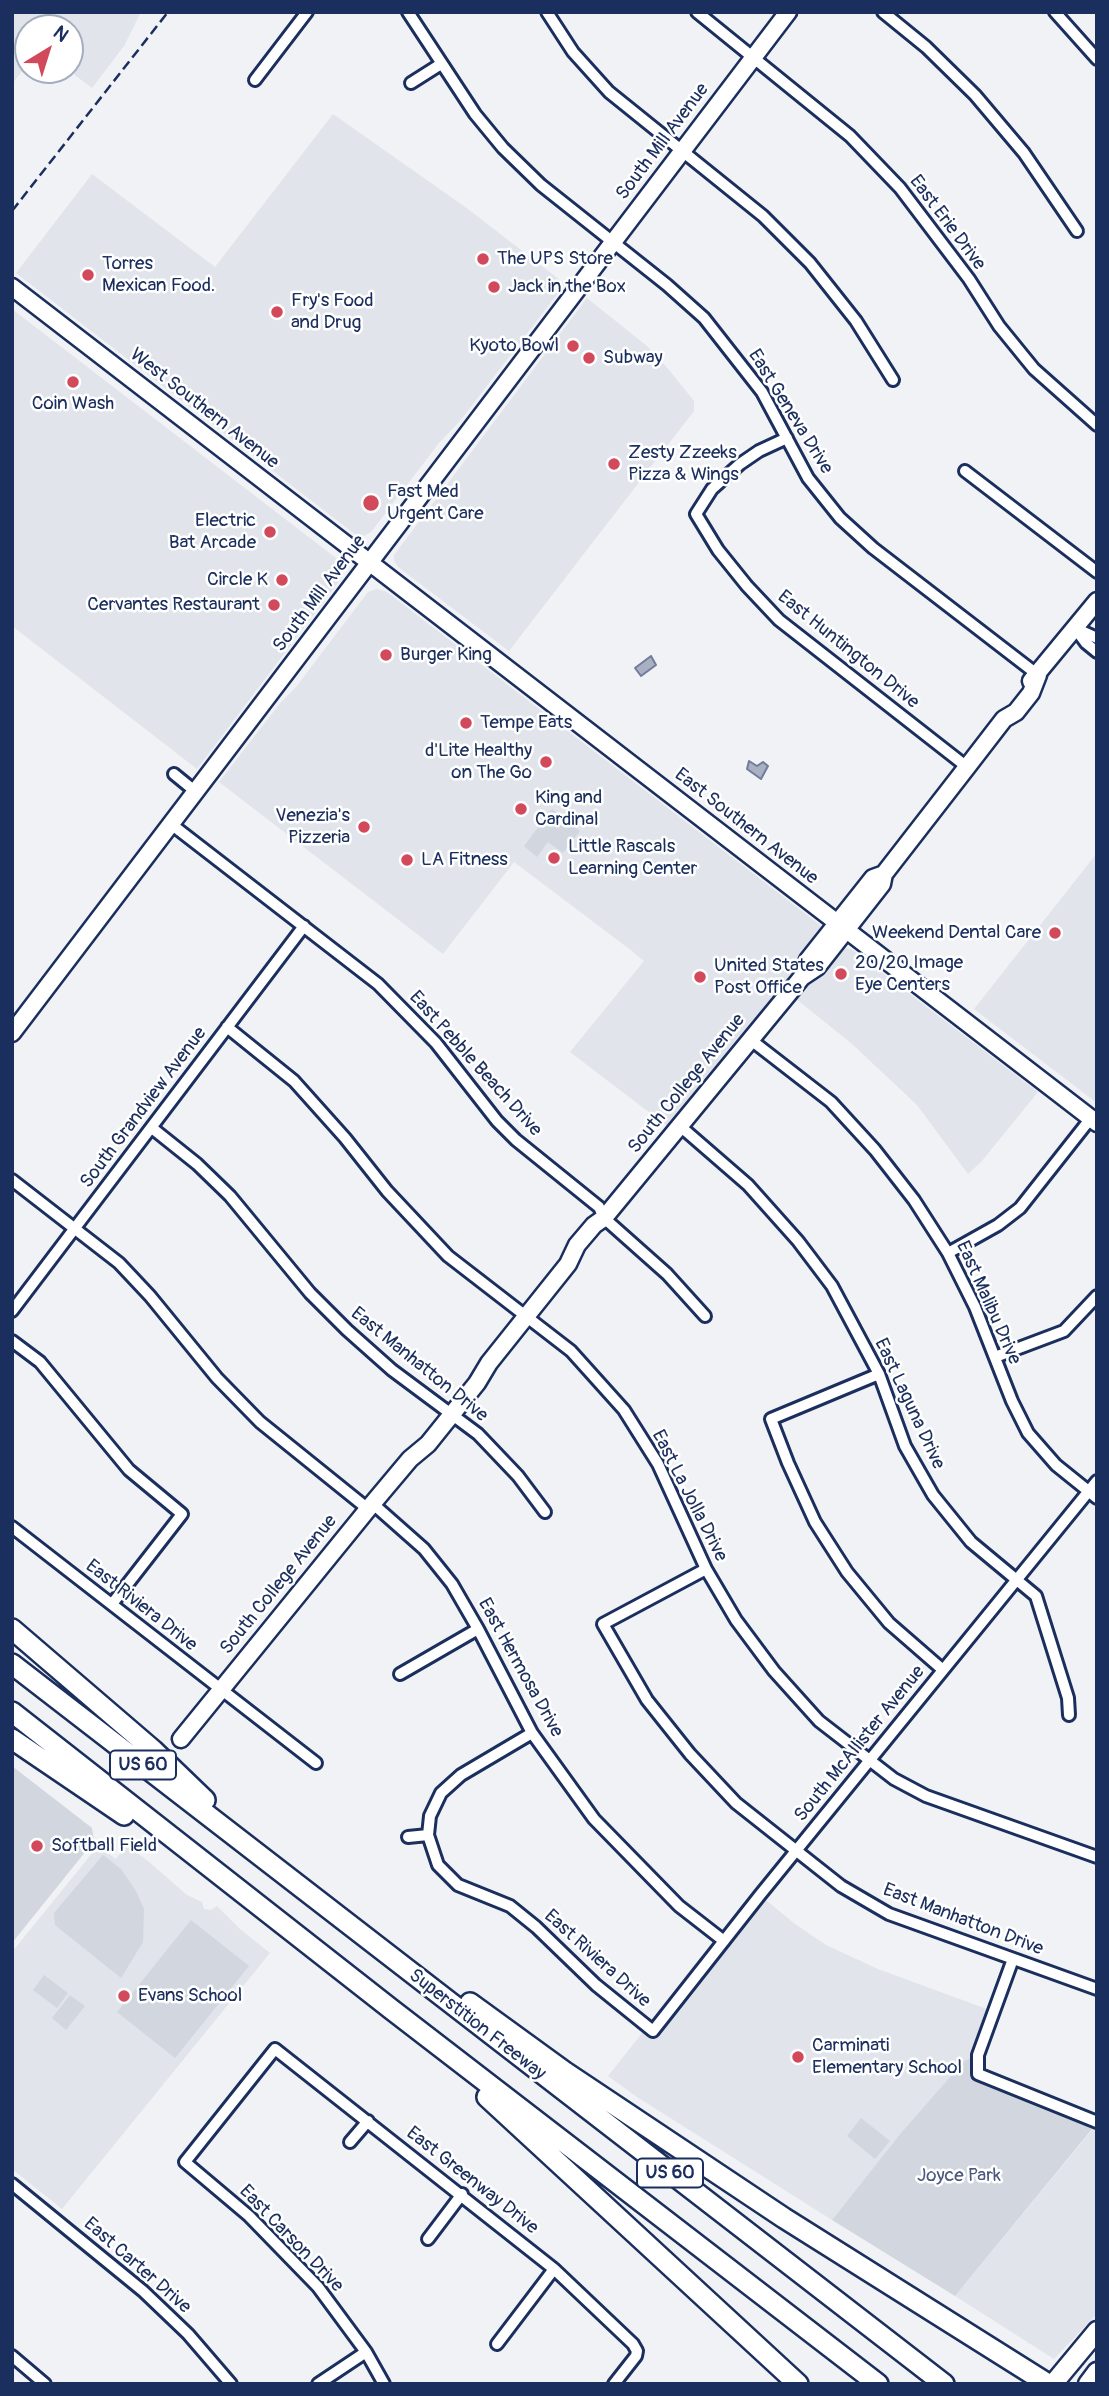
<!DOCTYPE html>
<style>
body{margin:0}
#map{position:relative;width:1109px;height:2396px;overflow:hidden;background:#f1f2f5;font-family:Pangolin,sans-serif}
canvas{display:block}
.frame{position:absolute;inset:0;border:14px solid #1b2f5e;pointer-events:none}
.north{position:absolute;left:14px;top:14px;width:70px;height:70px;box-sizing:border-box;background:#fff;border:2px solid #a4acbf;border-radius:50%;rotate:38deg;font-size:19px;font-weight:700;line-height:28px;text-align:center;color:#1b2f5e}
.north::after{content:'';display:block;margin:auto;width:24px;height:32px;background:#d1495b;clip-path:polygon(50% 0,100% 100%,50% 72%,0 100%)}
</style>
<div id="map">
<canvas width="1109" height="2396"></canvas>
<div class="frame"></div>
<div class="north">N</div>
</div>
<script>
const context = document.querySelector('canvas').getContext('2d');
context.lineJoin = 'round';
function fill(path, color) { context.fillStyle = color; context.fill(path, 'evenodd'); }
const poly = rows => new Path2D(rows.map(r => 'M' + r).join(''));
function trace(path, color, width, dash) { context.strokeStyle = color; context.lineWidth = width; context.lineCap = dash ? 'butt' : 'round'; context.setLineDash(dash || []); context.stroke(path); }
function write(font, color, halo, rows, align = 'center') {
  context.font = font + ' Pangolin,sans-serif'; context.lineWidth = 5; context.setLineDash([]); context.textBaseline = 'middle'; context.strokeStyle = halo; context.fillStyle = color; for (const [text, x, y, turn = 0] of rows) {
    context.save(); context.translate(x, y); context.rotate((+turn || 0) * Math.PI / 180); context.textAlign = isNaN(turn) ? turn : align; if (halo) context.strokeText(text, 0, 0); context.fillText(text, 0, 0); context.restore();
  }
}
const built = poly([
 [12,12,141,12,124,46,92,88,68,70,70,28,28,28,28,64,12,84],
 [333,114,468,209,565,284,460,421,439,443,371,532,362,537,356,535,16,273,92,174,215,267],
 [587,298,647,346,670,371,694,401,694,411,509,651,398,567,394,561,394,555],
 [12,309,345,565,342,577,197,769,12,626],
 [377,589,387,592,820,925,820,936,678,1119,671,1120,667,1126,570,1052,644,961,628,948,514,862,443,954,219,782,281,702,296,687,368,592],
 [1097,853,1097,1103,974,1009],
 [841,947,851,949,1038,1092,982,1161,968,1174,917,1105,852,1044,795,998,835,949],
 [126,1845,148,1861,187,1895,202,1902,204,1909,211,1910,217,1906,240,1929,270,1953,62,2209,12,2169,12,1952,98,1846,116,1859],
 [760,1895,795,1924,826,1945,878,1969,995,2012,978,2055,964,2061,900,2134,832,2220,637,2097,608,2076,647,2027,653,2031],
 [1097,2124,1097,2314,1054,2359,955,2296]
]);
const green = poly([
 [552,809,580,831,563,853,548,842,537,857,524,846],
 [12,1766,92,1828,94,1841,12,1943],
 [103,1855,121,1869,136,1891,144,1909,143,1942,121,1978,55,1925,54,1913],
 [191,1920,249,1966,175,2058,117,2012],
 [44,1975,68,1993,57,2008,33,1990],
 [70,1995,85,2006,66,2030,52,2018],
 [978,2055,978,2075,1097,2123,955,2296,832,2220,900,2134,964,2061],
 [861,2118,890,2141,875,2159,847,2136]
]);
const water = poly([
 [651,656,656,665,641,676,635,668,651,656],
 [749,761,757,766,763,762,768,766,761,779,747,769,749,761]
]);
const street = poly([
 [408,12,475,114,503,148,541,185,667,285,704,318,762,392,808,478,840,518,873,548,1038,675],
 [547,12,573,52,609,92,763,216,810,263,856,321,893,380],
 [697,12,850,136,900,188,969,279,999,326,1034,369,1097,425],
 [883,12,926,47,975,95,1024,153,1077,231],
 [1055,12,1097,59],
 [255,80,307,12],
 [411,83,441,64],
 [787,438,759,451,740,464,712,489,696,514,718,550,747,586,779,620,967,767],
 [965,471,1097,572],
 [1075,628,1086,643,1097,652],
 [1075,628,1097,638],
 [174,774,196,792],
 [171,824,378,984,436,1043,497,1121,516,1140,599,1207,604,1218,667,1274,705,1316],
 [227,1027,294,1081,345,1138,387,1191,448,1256,571,1351,624,1410,658,1464,706,1569,736,1620,774,1671,819,1721,894,1779,926,1796,1097,1857],
 [751,1040,831,1102,875,1150,914,1200,948,1253,975,1307,1012,1401,1028,1433,1056,1465,1097,1498],
 [680,1126,748,1185,798,1241,832,1286,879,1374,905,1446,933,1495,971,1542,1036,1596,1068,1698,1069,1715],
 [152,1128,197,1164,230,1196,310,1293,347,1330,392,1370,478,1434,518,1476,545,1512],
 [12,1180,119,1263,150,1296,217,1378,260,1422,368,1509],
 [948,1253,998,1225,1020,1208,1091,1118],
 [12,1311,304,926],
 [12,1341,40,1362,129,1470,182,1514,112,1604],
 [995,1357,1064,1331,1097,1296],
 [879,1374,771,1419,788,1463,815,1522,847,1572,889,1623,943,1670],
 [372,1503,424,1549,452,1584,478,1629,532,1733,594,1819,679,1906,724,1941],
 [12,1527,316,1763],
 [706,1569,603,1624,647,1700,690,1754,736,1803,841,1886,889,1914,1097,1989],
 [400,1674,478,1629],
 [532,1733,461,1775,441,1793,430,1816,428,1835,438,1865,458,1885,510,1906,536,1927,596,1985,653,2031,760,1895,1097,1481],
 [408,1837,428,1835],
 [1013,1959,978,2055,978,2074,1097,2122],
 [350,2142,368,2121],
 [12,2184,143,2291,188,2334,231,2384],
 [428,2239,462,2194],
 [497,2344,554,2269],
 [12,2356,45,2384],
 [318,2384,366,2352],
 [384,2384,366,2352,318,2287,249,2216,185,2162,275,2049,554,2269,633,2344,637,2351,636,2356,614,2384]
]);
const secondary = poly([
 [12,287,1097,1123],
 [1031,681,1097,601],
 [802,977,817,967,846,930,882,884,884,874,967,767,1004,719,1016,712,1031,693,1038,675],
 [12,1033,788,12],
 [181,1739,368,1509,410,1459,428,1444,477,1383,489,1363,568,1264,577,1245,594,1225,604,1218,789,993,802,977,808,960,873,878,884,874]
]);
const primary = poly([
 [1053,2384,1097,2331],
 [1088,2384,1097,2372]
]);
const highway = poly([
 [12,1629,153,1750,205,1800],
 [12,1664,944,2384],
 [12,1712,391,2009,878,2384],
 [12,1739,124,1815],
 [470,2003,565,2072,784,2218,1048,2384],
 [487,2097,798,2384]
]);
const rail = poly([
 [12,211,168,12]
]);
const markers = [
 [483,259,7,"#d1495b"],
 [88,275,7,"#d1495b"],
 [494,287,7,"#d1495b"],
 [277,312,7,"#d1495b"],
 [573,346,7,"#d1495b"],
 [589,358,7,"#d1495b"],
 [73,382,7,"#d1495b"],
 [614,464,7,"#d1495b"],
 [371,503,9,"#d1495b"],
 [270,532,7,"#d1495b"],
 [282,580,7,"#d1495b"],
 [274,605,7,"#d1495b"],
 [386,655,7,"#d1495b"],
 [466,723,7,"#d1495b"],
 [546,762,7,"#d1495b"],
 [521,809,7,"#d1495b"],
 [364,827,7,"#d1495b"],
 [554,858,7,"#d1495b"],
 [407,860,7,"#d1495b"],
 [1055,933,7,"#d1495b"],
 [841,974,7,"#d1495b"],
 [700,977,7,"#d1495b"],
 [37,1846,7,"#d1495b"],
 [124,1996,7,"#d1495b"],
 [798,2057,7,"#d1495b"]
];
const shields = [
 [143,1765,66],
 [670,2173,66]
];
const shieldNames = [
 ["US 60",143,1765],
 ["US 60",670,2173]
];
const streetNames = [
 ["South Mill Avenue",663,142,-53],
 ["East Erie Drive",947,223,53],
 ["West Southern Avenue",204,409,38],
 ["East Geneva Drive",790,412,58],
 ["South Mill Avenue",320,594,-53],
 ["East Huntington Drive",848,650,39],
 ["East Southern Avenue",746,827,38],
 ["East Pebble Beach Drive",475,1064,48],
 ["South College Avenue",687,1084,-51],
 ["South Grandview Avenue",144,1108,-53],
 ["East Malibu Drive",988,1303,66],
 ["East Manhatton Drive",419,1365,39],
 ["East Laguna Drive",909,1404,65],
 ["East La Jolla Drive",689,1496,63],
 ["South College Avenue",279,1585,-51],
 ["East Riviera Drive",141,1606,38],
 ["East Hermosa Drive",520,1668,61],
 ["South McAllister Avenue",860,1744,-51],
 ["East Manhatton Drive",963,1920,21],
 ["East Riviera Drive",597,1959,42],
 ["Superstition Freeway",477,2025,38],
 ["East Greenway Drive",472,2181,38],
 ["East Carson Drive",291,2239,46],
 ["East Carter Drive",137,2266,41]
];
const poiNames = [
 ["The UPS Store",497,259],
 ["Torres",102,264],
 ["Mexican Food.",102,286],
 ["Jack in the Box",508,287],
 ["Fry's Food",291,301],
 ["and Drug",291,323],
 ["Kyoto Bowl",559,346,"right"],
 ["Subway",603,358],
 ["Coin Wash",73,404,"center"],
 ["Zesty Zzeeks",628,453],
 ["Pizza & Wings",628,475],
 ["Fast Med",387,492],
 ["Urgent Care",387,514],
 ["Electric",256,521,"right"],
 ["Bat Arcade",256,543,"right"],
 ["Circle K",268,580,"right"],
 ["Cervantes Restaurant",260,605,"right"],
 ["Burger King",400,655],
 ["Tempe Eats",480,723],
 ["d'Lite Healthy",532,751,"right"],
 ["on The Go",532,773,"right"],
 ["King and",535,798],
 ["Cardinal",535,820],
 ["Venezia's",350,816,"right"],
 ["Pizzeria",350,838,"right"],
 ["Little Rascals",568,847],
 ["Learning Center",568,869],
 ["LA Fitness",421,860],
 ["Weekend Dental Care",1041,933,"right"],
 ["20/20 Image",855,963],
 ["Eye Centers",855,985],
 ["United States",714,966],
 ["Post Office",714,988],
 ["Softball Field",51,1846],
 ["Evans School",138,1996],
 ["Carminati",812,2046],
 ["Elementary School",812,2068]
];
const parkNames = [
 ["Joyce Park",959,2176]
];
fill(built, '#e1e4ea');
fill(green, '#d2d6df');
fill(water, '#a8b0c2');
trace(water, '#707c9a', 2);
trace(street, '#1b2f5e', 16);
trace(secondary, '#1b2f5e', 21);
trace(primary, '#1b2f5e', 23);
trace(highway, '#1b2f5e', 24);
trace(street, '#fff', 10);
trace(secondary, '#fff', 16);
trace(primary, '#fff', 18);
trace(highway, '#fff', 19);
trace(rail, '#1b2f5e', 2.5, [10, 5]);
for (const [x, y, r, color] of markers) { const dot = new Path2D(); dot.arc(x, y, r, 0, 2 * Math.PI); context.fillStyle = color; context.fill(dot); trace(dot, '#fff', 2.5); }
for (const [x, y, w] of shields) { const box = new Path2D(); box.roundRect(x - w / 2, y - 14.5, w, 29, 5); context.fillStyle = '#fff'; context.fill(box); trace(box, '#1b2f5e', 2); }
write('bold 18px', '#1b2f5e', null, shieldNames);
write('19px', '#1b2f5e', '#fff', streetNames);
write('19px', '#1b2f5e', '#fff', poiNames, 'left');
write('19px', '#49597e', '#fff', parkNames);
</script>
